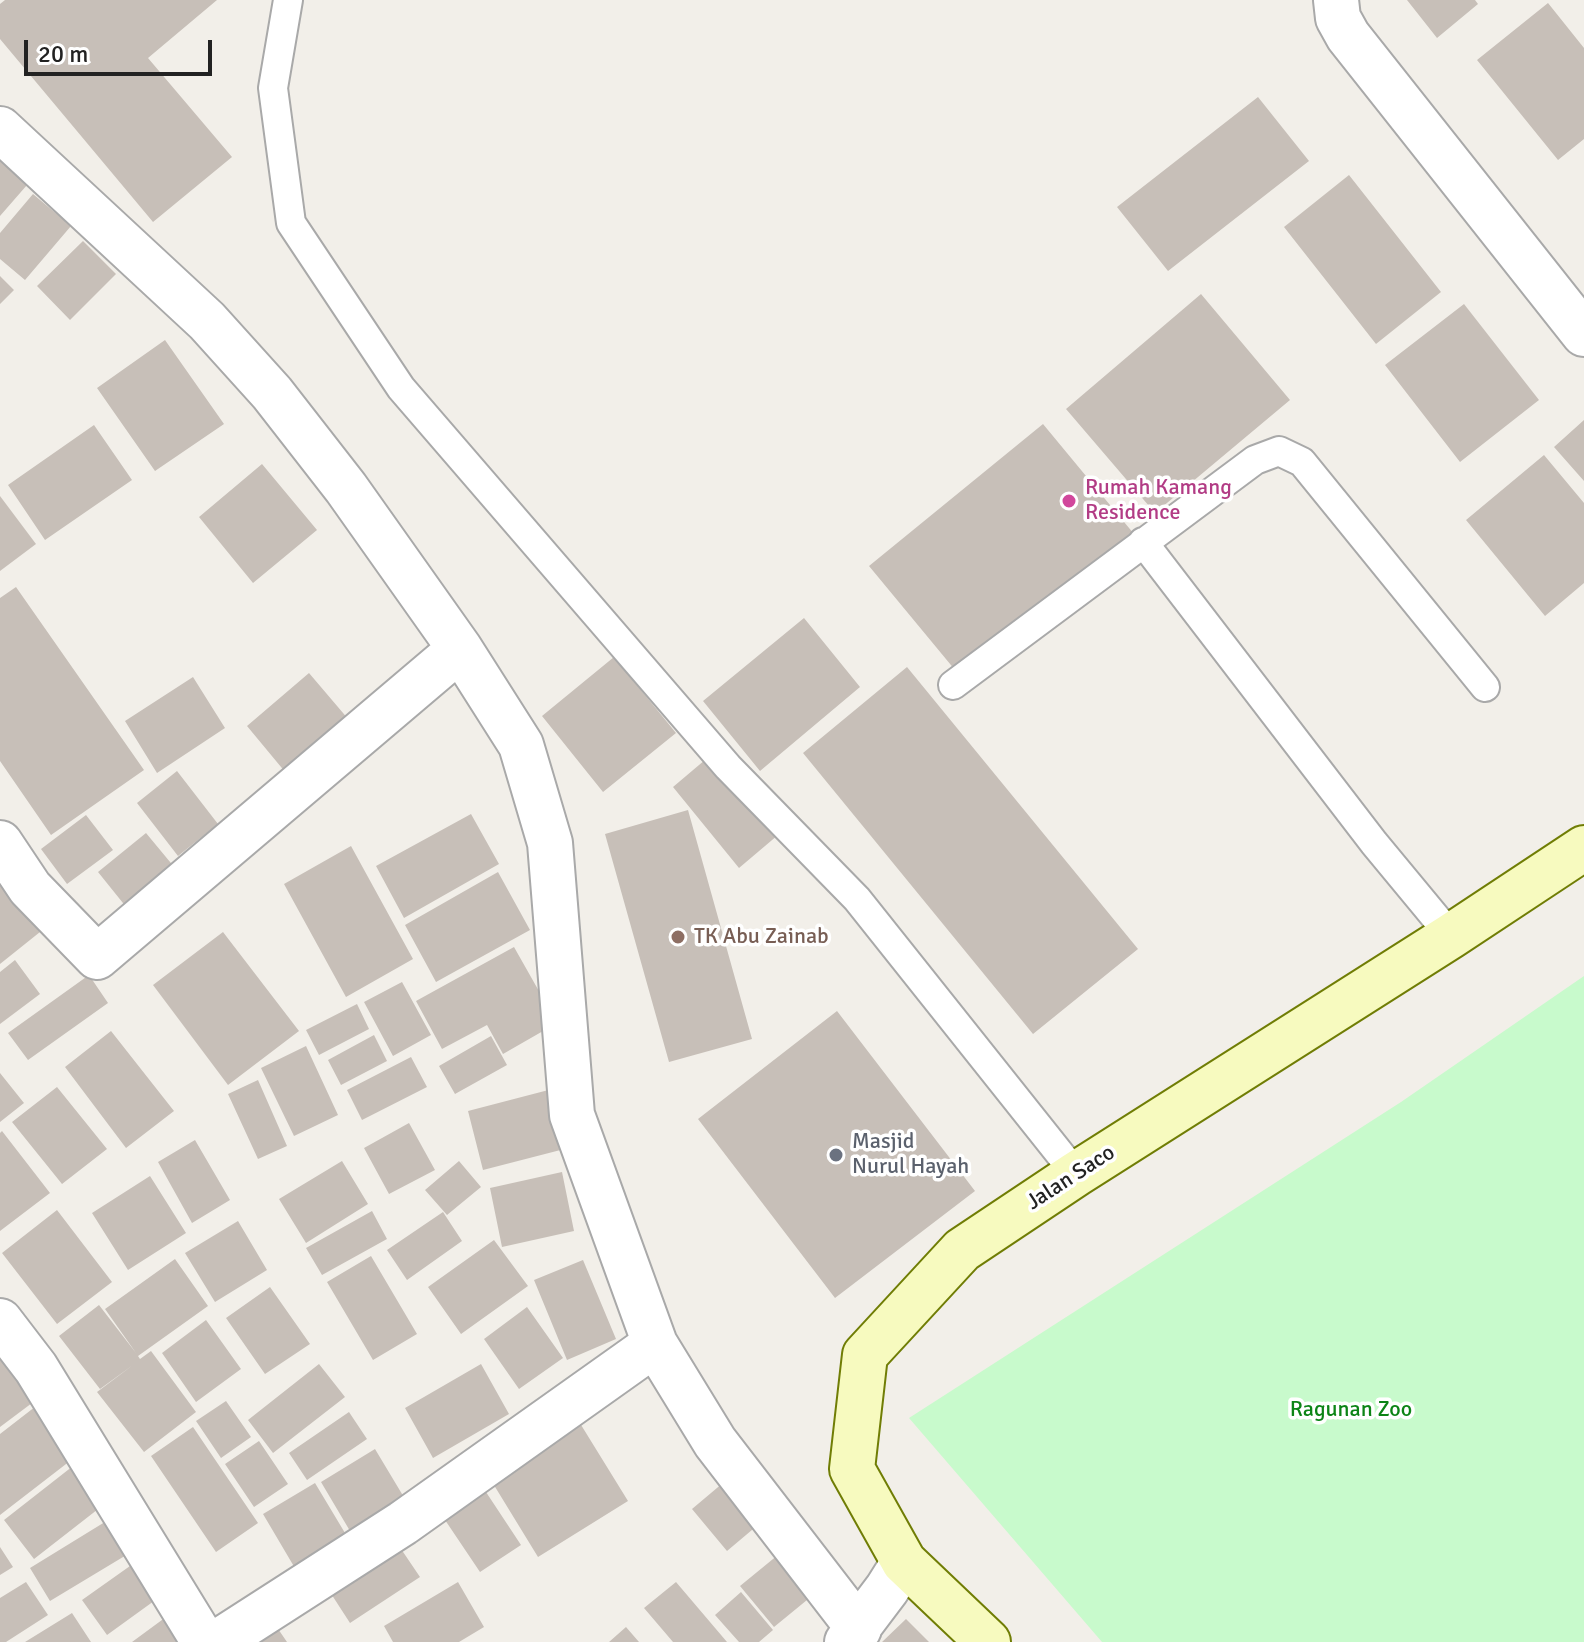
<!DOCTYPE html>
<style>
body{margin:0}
#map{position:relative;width:1584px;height:1642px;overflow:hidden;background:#f2efe9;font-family:Signika,sans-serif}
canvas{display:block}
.scale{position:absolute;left:24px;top:40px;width:188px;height:36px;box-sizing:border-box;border:4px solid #222;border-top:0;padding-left:10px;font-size:24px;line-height:28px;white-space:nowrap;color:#222;-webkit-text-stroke:6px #fff;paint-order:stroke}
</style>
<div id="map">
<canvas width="1584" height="1642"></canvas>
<div class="scale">20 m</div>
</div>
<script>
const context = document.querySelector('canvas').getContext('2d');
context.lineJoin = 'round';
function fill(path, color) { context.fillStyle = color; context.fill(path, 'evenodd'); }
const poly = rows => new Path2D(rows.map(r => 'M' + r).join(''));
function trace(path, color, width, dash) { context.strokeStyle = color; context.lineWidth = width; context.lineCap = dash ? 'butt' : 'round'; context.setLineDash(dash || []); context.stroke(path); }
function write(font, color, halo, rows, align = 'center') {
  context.font = font + ' Signika,sans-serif'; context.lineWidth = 7; context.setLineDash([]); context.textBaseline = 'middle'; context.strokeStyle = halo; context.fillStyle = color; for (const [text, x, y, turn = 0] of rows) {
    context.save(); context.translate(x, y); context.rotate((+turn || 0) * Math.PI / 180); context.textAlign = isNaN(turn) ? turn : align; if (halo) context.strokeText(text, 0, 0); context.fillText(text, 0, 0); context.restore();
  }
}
const park = poly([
 [1584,976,1584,1642,1102,1642,909,1418,1401,1102]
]);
const building = poly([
 [5,0,217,0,148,58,232,157,153,222,0,39,0,4],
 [1407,0,1475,0,1478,4,1437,38],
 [1548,3,1584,48,1584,139,1558,160,1477,60],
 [1258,97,1309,161,1168,271,1117,207],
 [0,161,27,185,0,216],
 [1349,175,1441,292,1376,344,1284,227],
 [33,194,71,226,25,280,0,259,0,233],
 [83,241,116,274,70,320,37,286],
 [0,276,14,290,0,304],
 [1201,294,1290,400,1155,513,1066,409],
 [1464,304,1539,400,1460,462,1385,365],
 [165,340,224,424,155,471,97,388],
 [1584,420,1584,481,1554,447],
 [1043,424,1134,534,960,676,869,566],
 [94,425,132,480,45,540,8,485],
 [1544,455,1584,503,1584,583,1545,616,1466,520],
 [262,464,317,530,253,583,199,517],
 [0,496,36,544,0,571],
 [16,587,144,770,51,835,0,761,0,598],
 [804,618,860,687,760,771,703,701],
 [614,657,676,733,603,792,542,716],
 [907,667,1138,949,1033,1034,803,753],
 [309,673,349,720,286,773,247,726],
 [193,677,225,728,157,773,125,721],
 [712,754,778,835,739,868,673,787],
 [177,771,218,824,178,856,137,803],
 [688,810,752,1039,669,1062,605,834],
 [471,814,499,864,404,918,376,866],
 [86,815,113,850,67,884,41,849],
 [146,833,180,874,131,913,98,872],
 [351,846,413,959,346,997,284,884],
 [0,872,45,928,0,964],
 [498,872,530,930,436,982,405,925],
 [223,932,299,1031,228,1085,153,985],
 [514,947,557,1023,503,1054,487,1025,442,1049,416,1001],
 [15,960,40,994,0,1024,0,972],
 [89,975,108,1003,28,1060,8,1033],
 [402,982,431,1035,393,1056,364,1002],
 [357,1004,369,1029,319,1055,306,1030],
 [837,1011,975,1191,835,1298,698,1119],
 [111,1031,174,1111,126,1148,65,1067],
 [374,1035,387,1061,341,1085,328,1060],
 [491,1036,507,1065,455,1094,439,1066],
 [306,1046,338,1115,294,1136,261,1068],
 [411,1057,427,1087,362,1120,347,1090],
 [0,1073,24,1103,0,1122],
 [258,1080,287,1146,258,1159,228,1094],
 [57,1087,107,1149,62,1184,12,1122],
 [560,1087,576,1146,483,1170,468,1111],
 [409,1123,435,1170,389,1194,364,1148],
 [2,1131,50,1193,0,1231,0,1133],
 [195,1140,230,1200,192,1223,158,1162],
 [342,1161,368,1204,306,1243,279,1199],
 [459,1161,481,1187,447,1215,425,1190],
 [562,1172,574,1231,502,1247,490,1188],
 [150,1176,186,1233,128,1270,92,1213],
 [57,1210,112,1282,57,1324,2,1253],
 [372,1211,387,1239,322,1275,306,1248],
 [443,1212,462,1241,407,1280,387,1250],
 [238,1221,267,1270,215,1302,185,1253],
 [494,1240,528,1286,461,1334,428,1287],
 [371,1256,417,1334,373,1360,327,1282],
 [175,1259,208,1306,138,1356,140,1359,151,1351,196,1412,144,1452,97,1392,133,1365,100,1389,59,1336,99,1305,136,1353,105,1309],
 [583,1260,616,1339,567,1360,534,1280],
 [270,1287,310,1344,265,1374,226,1318],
 [527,1307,563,1358,519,1389,484,1339],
 [206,1320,241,1369,196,1402,162,1353],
 [0,1336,44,1394,0,1427],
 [319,1364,345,1397,273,1453,248,1420],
 [481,1364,509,1414,433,1458,405,1408],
 [226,1401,251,1437,221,1458,196,1421],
 [40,1403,79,1454,0,1515,0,1434],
 [349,1412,367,1439,307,1480,289,1453],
 [578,1420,628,1501,538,1557,489,1477],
 [193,1427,258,1523,216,1552,151,1456],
 [259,1441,288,1484,254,1507,225,1464],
 [375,1449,405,1499,350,1531,321,1482],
 [73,1466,102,1506,34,1559,4,1520],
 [730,1477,765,1519,727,1551,692,1509],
 [315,1483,351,1543,299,1575,263,1514],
 [484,1489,521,1545,480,1572,443,1517],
 [113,1517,133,1551,50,1601,30,1568],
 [397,1543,420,1577,350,1623,328,1589],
 [0,1547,13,1567,0,1575],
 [784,1550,818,1591,774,1627,740,1586],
 [130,1566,154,1601,107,1635,82,1600],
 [26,1582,48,1615,6,1642,0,1642,0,1598],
 [458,1582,484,1627,459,1642,393,1642,384,1626],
 [676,1582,727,1642,673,1642,644,1608],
 [741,1592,773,1630,759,1642,739,1642,715,1615],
 [72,1613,91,1642,25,1642],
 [166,1617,184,1642,132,1642],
 [906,1619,929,1642,882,1642],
 [274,1623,287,1642,246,1642],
 [626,1627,639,1642,609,1642]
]);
const lane = poly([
 [288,0,273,88,291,223,401,388,728,767,857,899,1076,1174],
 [1143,542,1374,843,1451,936],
 [953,685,1255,460,1279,451,1302,462,1485,687]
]);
const street = poly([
 [1336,0,1338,18,1348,36,1584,334],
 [0,129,207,321,272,393,346,488,460,649,521,745,550,843,572,1115,655,1344,715,1442,859,1629],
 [0,843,30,888,97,957,460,649],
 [0,1321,36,1368,204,1642],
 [218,1642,403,1523,655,1344],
 [847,1642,887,1589,904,1562]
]);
const secondary = poly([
 [988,1642,904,1562,852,1469,865,1355,962,1250,1076,1174,1451,936,1584,848]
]);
const markers = [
 [1069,501,8,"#d1479c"],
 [678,937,8,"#8d6e63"],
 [836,1155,8,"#6b7280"]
];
const hotelNames = [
 ["Rumah Kamang",1085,488],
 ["Residence",1085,513]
];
const educationNames = [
 ["TK Abu Zainab",694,937]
];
const worshipNames = [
 ["Masjid",852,1142],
 ["Nurul Hayah",852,1167]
];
const streetNames = [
 ["Jalan Saco",1071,1178,-33]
];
const parkNames = [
 ["Ragunan Zoo",1351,1410]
];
fill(park, '#c8facc');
fill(building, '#c7bfb8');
trace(lane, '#a9a9a9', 32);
trace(street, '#a9a9a9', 48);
trace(secondary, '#707d05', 48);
trace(lane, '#fff', 28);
trace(street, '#fff', 44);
trace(secondary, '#f7fabf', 44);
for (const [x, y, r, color] of markers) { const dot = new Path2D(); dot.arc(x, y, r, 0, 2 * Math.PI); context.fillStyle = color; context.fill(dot); trace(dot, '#fff', 3); }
write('22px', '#b23c85', '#fff', hotelNames, 'left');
write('22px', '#785e54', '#fff', educationNames, 'left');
write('22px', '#5b616d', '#fff', worshipNames, 'left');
write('22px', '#222', '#fff', streetNames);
write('22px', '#0c8416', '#fff', parkNames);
</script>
